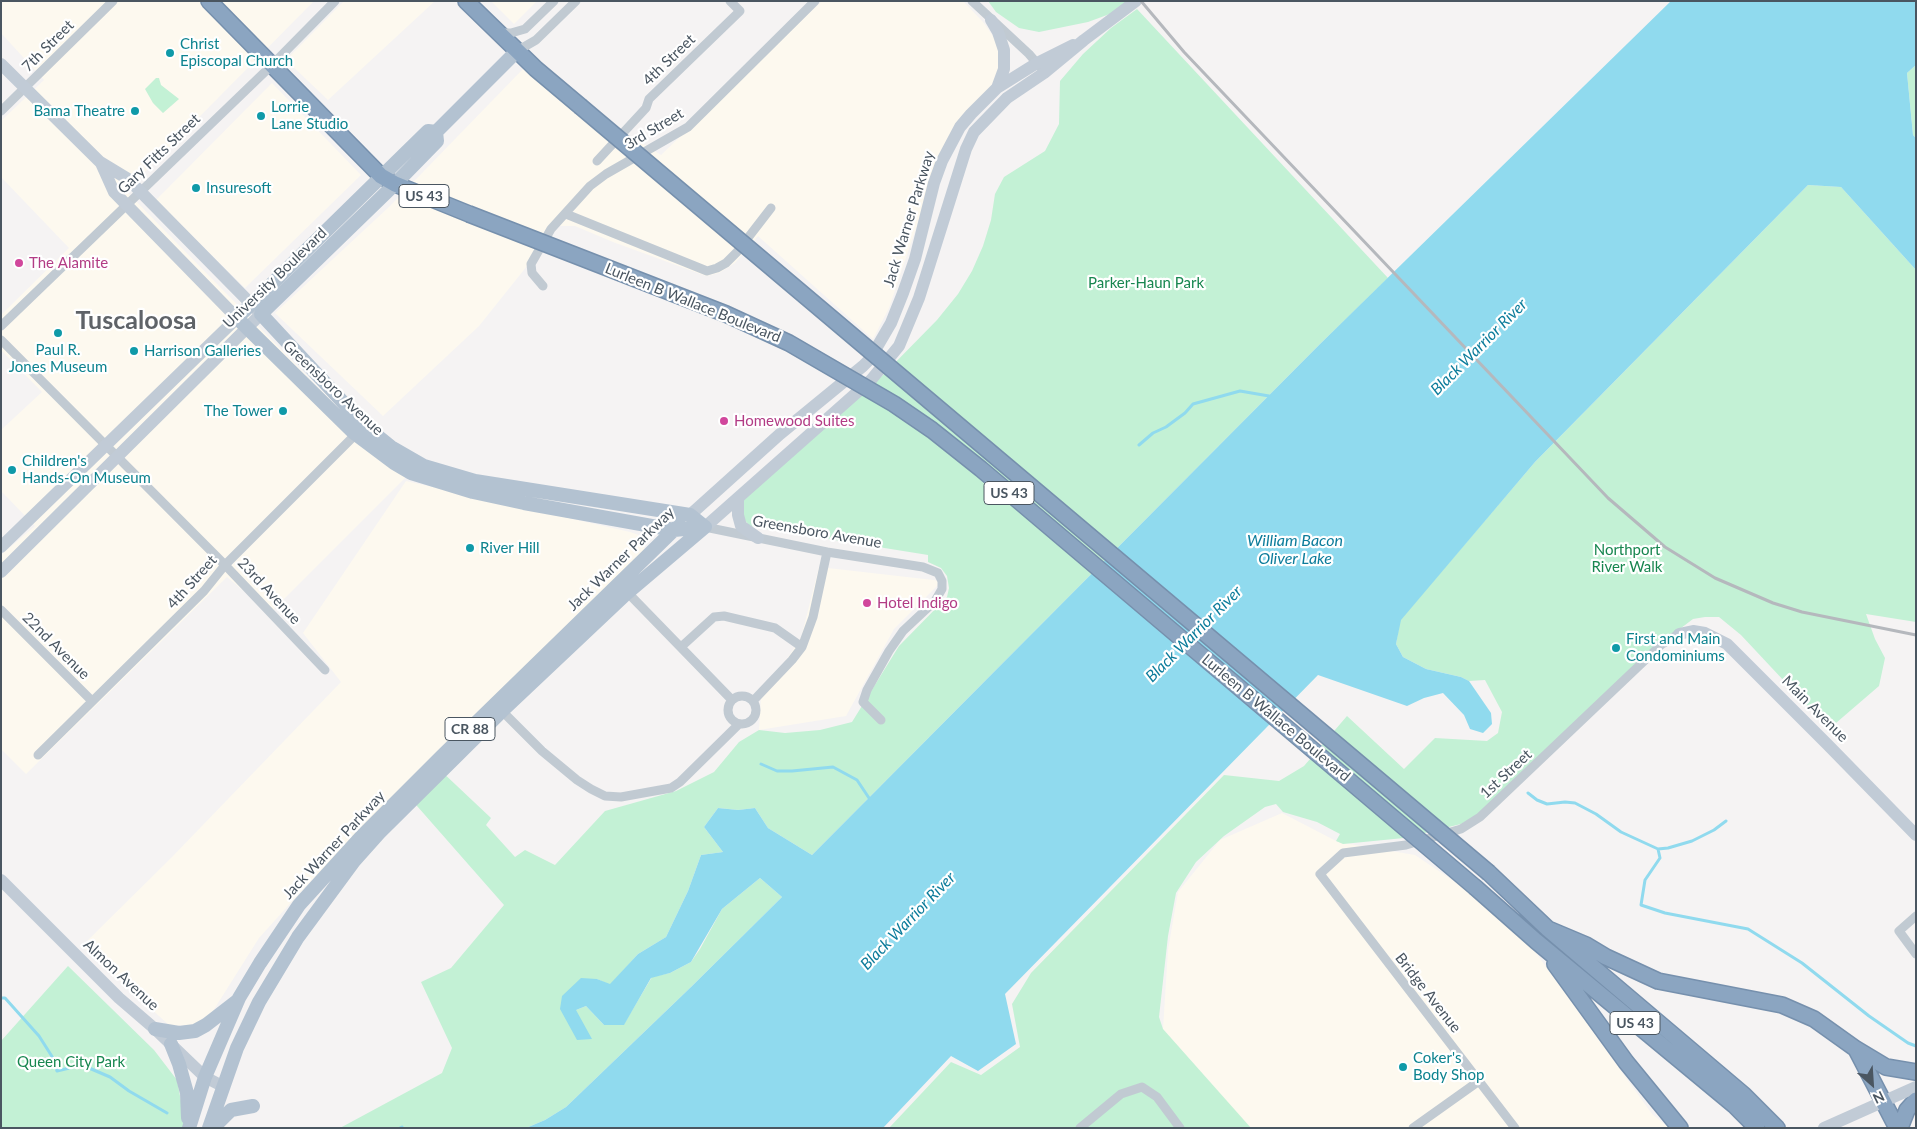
<!DOCTYPE html>
<style>
body{margin:0}
#map{position:relative;width:1917px;height:1129px;overflow:hidden;background:#f5f3f3;font-family:Lato,sans-serif}
canvas{display:block}
.frame{position:absolute;inset:0;border:2px solid #4a5661;pointer-events:none}
.north{position:absolute;left:1847px;top:1059px;width:50px;height:50px;-webkit-text-stroke:4px #fff;paint-order:stroke;rotate:154deg;font-size:14px;font-weight:700;line-height:20px;text-align:center;color:#4a5661}
.north::after{content:'';display:block;margin:auto;width:18px;height:22px;background:#4a5661;clip-path:polygon(50% 0,100% 100%,50% 72%,0 100%)}
</style>
<div id="map">
<canvas width="1917" height="1129"></canvas>
<div class="frame"></div>
<div class="north">N</div>
</div>
<script>
const context = document.querySelector('canvas').getContext('2d');
context.lineJoin = 'round';
function fill(path, color) { context.fillStyle = color; context.fill(path, 'evenodd'); }
const poly = rows => new Path2D(rows.map(r => 'M' + r).join(''));
function trace(path, color, width, dash) { context.strokeStyle = color; context.lineWidth = width; context.lineCap = dash ? 'butt' : 'round'; context.setLineDash(dash || []); context.stroke(path); }
function write(font, color, halo, rows, align = 'center') {
  context.font = font + ' Lato,sans-serif'; context.lineWidth = 4.5; context.setLineDash([]); context.textBaseline = 'middle'; context.strokeStyle = halo; context.fillStyle = color; for (const [text, x, y, turn = 0] of rows) {
    context.save(); context.translate(x, y); context.rotate((+turn || 0) * Math.PI / 180); context.textAlign = isNaN(turn) ? turn : align; if (halo) context.strokeText(text, 0, 0); context.fillText(text, 0, 0); context.restore();
  }
}
const commercial = poly([
 [1,1,314,1,126,191,406,477,270,613,227,577,26,774,1,749,1,555,35,526,1,491,1,430,42,392,1,350,1,315,69,248,1,177,1,121,44,80,1,33],
 [344,1,435,1,328,100,286,60],
 [491,1,537,1,514,24],
 [822,1,963,1,983,22,995,39,999,54,998,71,993,84,939,160,889,308,873,339,758,236,735,263,719,273,706,276,613,242,575,226,559,226,479,326,383,416,275,313,390,206,523,69,661,155],
 [272,83,361,175,245,288,156,200],
 [406,481,630,532,645,537,644,552,305,887,259,938,213,1011,195,1025,170,1026,82,946,172,857,341,682,303,633],
 [819,567,942,581,894,629,846,716,759,730,761,697,801,638],
 [1282,813,1338,842,1415,855,1513,921,1652,1114,1669,1128,1250,1128,1163,1029,1168,950,1178,892,1220,840]
]);
const green = poly([
 [988,1,1129,1,1118,11,1088,22,1039,32,1019,28,996,12],
 [1137,9,1388,278,1320,344,812,855,768,828,755,808,738,810,718,808,704,827,723,852,701,855,688,891,666,937,638,954,610,985,597,979,576,1010,586,1006,604,1025,624,1024,652,977,670,973,691,962,700,949,722,909,760,878,782,897,691,987,566,1107,545,1120,526,1128,340,1128,442,1073,452,1048,421,982,451,968,504,905,410,798,439,769,491,818,486,825,515,857,525,850,555,865,605,811,676,791,714,772,739,742,759,730,785,733,820,730,852,722,899,646,947,597,949,588,947,576,941,568,928,562,928,555,754,527,749,525,742,517,744,499,883,375,937,320,958,294,972,271,983,246,991,220,995,194,1004,177,1045,151,1059,124,1060,81,1083,54,1111,28],
 [1916,65,1916,138,1913,135,1907,73],
 [156,78,159,78,161,85,179,99,163,113,153,103,145,89],
 [1808,185,1841,187,1916,270,1916,622,1866,614,1875,639,1885,658,1879,686,1829,729,1741,635,1719,617,1705,617,1693,619,1652,650,1483,812,1461,824,1404,838,1343,844,1336,841,1340,834,1317,822,1283,812,1276,804,1265,807,1224,836,1196,862,1176,893,1168,936,1159,1017,1163,1029,1251,1128,889,1128,951,1062,981,1075,1020,1047,1012,1004,1031,973,1224,775,1279,781,1304,766,1347,716,1404,769,1435,738,1487,741,1498,733,1502,712,1485,680,1469,681,1461,677,1426,669,1403,657,1396,644,1400,620,1535,462],
 [68,966,154,1050,177,1080,186,1128,1,1128,1,1041]
]);
const water = poly([
 [1671,1,1916,1,1916,65,1907,73,1913,135,1916,138,1916,270,1841,187,1808,185,1535,462,1401,620,1396,644,1403,657,1426,669,1461,677,1469,681,1491,713,1492,724,1483,733,1470,729,1464,715,1443,693,1424,698,1407,706,1318,675,1005,994,1016,1044,978,1071,951,1056,883,1128,526,1128,545,1120,566,1107,691,987,782,897,760,878,722,909,691,962,670,973,651,978,624,1025,604,1025,586,1006,576,1010,592,1039,577,1040,560,1009,562,996,581,978,597,979,610,984,638,954,666,937,688,891,701,855,723,852,704,827,718,808,738,810,755,808,768,828,812,855,1320,344]
]);
const stream = poly([
 [1139,445,1153,433,1166,427,1185,413,1193,404,1240,391,1269,396],
 [761,764,777,771,792,771,833,767,857,780,869,798],
 [1528,793,1537,800,1547,804,1565,802,1575,803,1596,814,1621,832,1658,849,1660,858,1645,880,1641,905,1665,913,1748,929,1802,963,1869,1016,1908,1043,1916,1046],
 [1658,849,1668,848,1692,841,1714,830,1726,821],
 [1,998,5,998,39,1036,53,1058,57,1071,82,1065,110,1077,129,1091,167,1113],
 [400,1128,402,1127]
]);
const street = poly([
 [972,1,1029,54,1040,67],
 [499,33,511,33,525,29,554,1],
 [517,51,536,40,576,1],
 [1,111,113,1],
 [597,161,646,108,649,99,740,11,730,1],
 [566,214,707,271,717,268,726,263,737,252,771,208],
 [543,286,532,273,531,264,551,229,590,186,606,174,688,127,815,1],
 [1,326,271,66,335,1],
 [1,340,225,565,325,670],
 [705,527,827,552,923,567,938,573,942,581,942,589,935,601,903,631,889,651,867,690,863,702,881,720],
 [628,593,732,700],
 [1,610,92,701],
 [681,647,714,617,724,616,775,628,802,647],
 '728 710a14 14 0 1 1 28 0a14 14 0 1 1-28 0Z',
 [753,701,792,660,802,647,813,617,827,552],
 [502,711,542,751,577,780,591,789,605,796,621,797,671,788,680,782,739,724],
 [38,755,204,591,225,565,359,431],
 [1916,916,1899,931,1916,954],
 [1080,1128,1121,1094,1142,1087,1157,1097,1180,1128],
 [1413,1128,1479,1081],
 [1515,1128,1320,874,1343,853,1406,845,1461,829,1480,817,1662,644,1679,634]
]);
const secondary = poly([
 [991,20,998,32,1004,50,1004,69,997,88],
 [1,64,100,162,128,179,261,314,1,572],
 [738,498,738,515,741,526,758,538],
 [690,515,780,434,863,366,870,359,891,323,903,293,915,259,934,183,942,161,960,127,971,114,997,88,1037,63,1073,45],
 [705,527,871,380,899,346,919,298,966,149,974,132,1007,98,1044,73,1084,40,1136,1],
 [1,547,237,318,114,192,101,163],
 [1679,634,1693,631,1705,633,1727,644,1828,745,1916,835],
 [1,880,119,998,155,1029,205,1077,224,1087],
 [1824,1128,1916,1087]
]);
const primary = poly([
 [517,51,436,132,437,141,395,184,261,314,365,426,391,447,424,466,475,481,690,515,705,527],
 [436,132,428,131,237,318,354,433,394,463,411,473,473,492,524,503,674,530,705,527],
 [155,1029,179,1033,195,1031,206,1025,237,1001],
 [171,1044,179,1064,187,1093,188,1118],
 [189,1128,205,1077,239,998,260,963,299,905,361,837,442,756,679,525],
 [209,1128,237,1048,259,1002,298,937,354,861,379,833,502,711,590,628,626,594,705,527],
 [213,1128,231,1110,253,1106]
]);
const highway = poly([
 [209,1,381,176,395,184,469,214],
 [466,1,536,69,580,106],
 [1489,873,1548,929,1744,1095,1777,1128],
 [1476,888,1536,941,1734,1105,1757,1128],
 [1548,929,1586,945,1606,957,1658,981,1782,1005,1814,1019,1856,1049,1886,1067,1916,1072],
 [1555,964,1626,1062,1680,1128],
 [1856,1049,1897,1128],
 [1900,1128,1907,1110,1916,1100]
]);
const rail = poly([
 [1141,1,1184,52,1608,498,1665,547,1715,578,1773,603,1802,612,1916,635]
]);
const highwayBridge = poly([
 [580,106,1489,873],
 [469,214,726,314,789,343,894,404,932,430,981,469,1476,888]
]);
const markers = [
 [170,53,5,"#0f9aa8"],
 [135,111,5,"#0f9aa8"],
 [261,116,5,"#0f9aa8"],
 [196,188,5,"#0f9aa8"],
 [19,263,5,"#d1479c"],
 [58,333,5,"#0f9aa8"],
 [134,351,5,"#0f9aa8"],
 [283,411,5,"#0f9aa8"],
 [724,421,5,"#d1479c"],
 [12,470,5,"#0f9aa8"],
 [470,548,5,"#0f9aa8"],
 [867,603,5,"#d1479c"],
 [1616,648,5,"#0f9aa8"],
 [1403,1067,5,"#0f9aa8"]
];
const shields = [
 [424,196,50],
 [1009,493,50],
 [470,729,50],
 [1635,1023,50]
];
const shieldNames = [
 ["US 43",424,196],
 ["US 43",1009,493],
 ["CR 88",470,729],
 ["US 43",1635,1023]
];
const cultureNames = [
 ["Christ",180,44],
 ["Episcopal Church",180,61],
 ["Lorrie",271,107],
 ["Lane Studio",271,124],
 ["Bama Theatre",125,111,"right"],
 ["Insuresoft",206,188],
 ["Paul R.",58,350,"center"],
 ["Jones Museum",58,367,"center"],
 ["Harrison Galleries",144,351],
 ["The Tower",273,411,"right"],
 ["Children's",22,461],
 ["Hands-On Museum",22,478],
 ["River Hill",480,548],
 ["First and Main",1626,639],
 ["Condominiums",1626,656],
 ["Coker's",1413,1058],
 ["Body Shop",1413,1075]
];
const streetNames = [
 ["7th Street",48,46,-45],
 ["4th Street",669,60,-44],
 ["3rd Street",654,129,-31],
 ["Gary Fitts Street",159,154,-44],
 ["Jack Warner Parkway",909,219,-73],
 ["University Boulevard",275,278,-44],
 ["Lurleen B Wallace Boulevard",693,303,22],
 ["Greensboro Avenue",333,388,43],
 ["Greensboro Avenue",817,532,10],
 ["Jack Warner Parkway",621,559,-44],
 ["4th Street",192,582,-48],
 ["23rd Avenue",269,591,47],
 ["22nd Avenue",56,646,45],
 ["Main Avenue",1815,709,45],
 ["Lurleen B Wallace Boulevard",1276,718,40],
 ["1st Street",1506,774,-43],
 ["Jack Warner Parkway",334,845,-47],
 ["Almon Avenue",121,975,43],
 ["Bridge Avenue",1428,993,52]
];
const hotelNames = [
 ["The Alamite",29,263],
 ["Homewood Suites",734,421],
 ["Hotel Indigo",877,603]
];
const parkNames = [
 ["Parker-Haun Park",1146,283],
 ["Northport",1627,550],
 ["River Walk",1627,567],
 ["Queen City Park",71,1062]
];
const waterNames = [
 ["Black Warrior River",1479,347,-45],
 ["William Bacon",1295,541],
 ["Oliver Lake",1295,559],
 ["Black Warrior River",1194,634,-45],
 ["Black Warrior River",908,921,-46]
];
const townNames = [
 ["Tuscaloosa",136,321]
];
fill(commercial, '#fdf9ef');
fill(green, '#c3f1d5');
fill(water, '#90daee');
trace(stream, '#90daee', 3);
trace(highway, '#7690ad', 18);
trace(street, '#c1cad2', 9);
trace(secondary, '#c1cbd6', 12);
trace(primary, '#b3c2d1', 14);
trace(highway, '#8ba5c1', 15);
trace(rail, '#b5b8bd', 3);
trace(highwayBridge, '#7690ad', 18, []);
trace(highwayBridge, '#8ba5c1', 15);
for (const [x, y, r, color] of markers) { const dot = new Path2D(); dot.arc(x, y, r, 0, 2 * Math.PI); context.fillStyle = color; context.fill(dot); trace(dot, '#fff', 2); }
for (const [x, y, w] of shields) { const box = new Path2D(); box.roundRect(x - w / 2, y - 11.5, w, 23, 4); context.fillStyle = '#fff'; context.fill(box); trace(box, '#4a5661', 1); }
write('bold 14px', '#4a5661', null, shieldNames);
write('15px', '#0d838f', '#fff', cultureNames, 'left');
write('15px', '#4a5661', '#fff', streetNames);
write('15px', '#b23c85', '#fff', hotelNames, 'left');
write('15px', '#17864f', '#fff', parkNames);
write('italic 16px', '#0c7c9b', '#fff', waterNames);
write('bold 25px', '#5f6368', '#fff', townNames);
</script>
